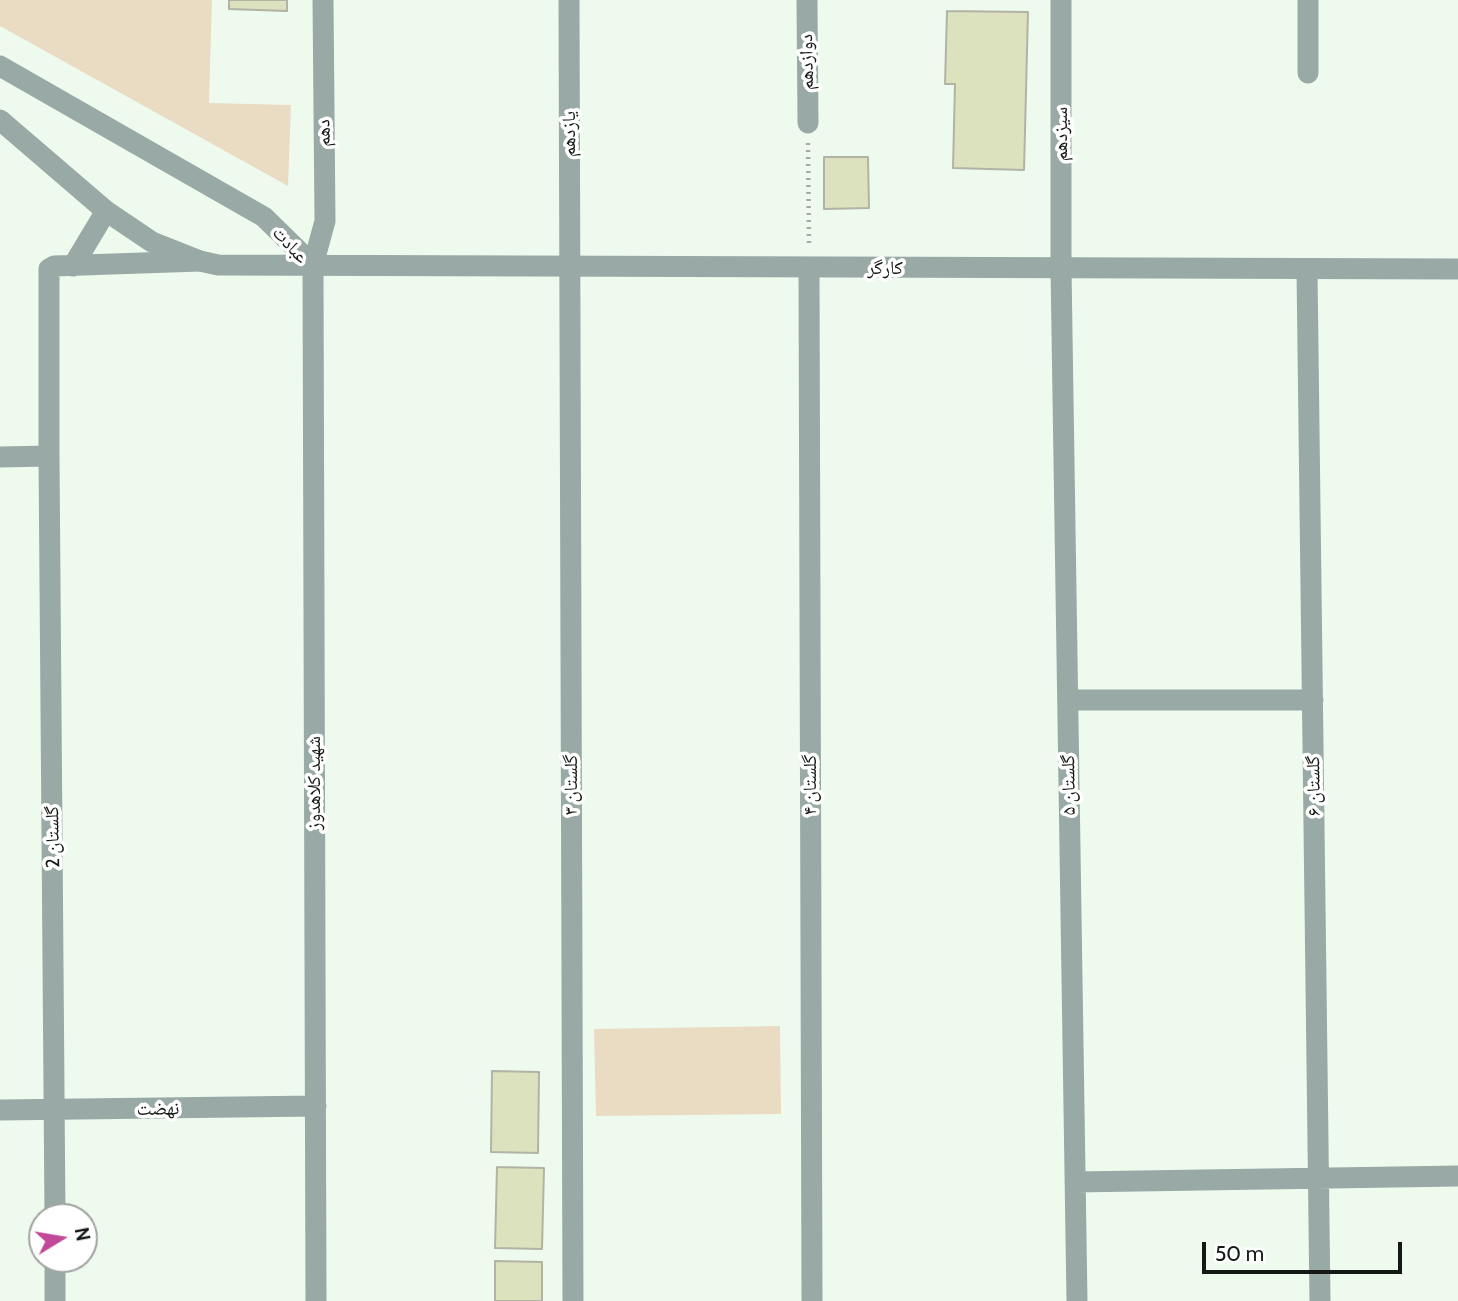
<!DOCTYPE html>
<meta charset="utf-8">
<style>
body{margin:0}
#map{position:relative;width:1458px;height:1301px;overflow:hidden;background:#effaef;font-family:Cabin,sans-serif}
canvas{display:block}
.north{position:absolute;left:28px;top:1203px;width:70px;height:70px;box-sizing:border-box;background:#fff;border:2px solid #a1a3a1;border-radius:50%;rotate:79deg;font-size:19px;font-weight:700;line-height:28px;text-align:center;color:#151915}
.north::after{content:'';display:block;margin:auto;width:24px;height:32px;background:#c24899;clip-path:polygon(50% 0,100% 100%,50% 72%,0 100%)}
.scale{position:absolute;left:1202px;top:1242px;width:200px;height:32px;box-sizing:border-box;border:4px solid #151915;border-top:0;padding-left:9px;font-size:21px;line-height:24px;white-space:nowrap;color:#151915;-webkit-text-stroke:5px #fff;paint-order:stroke}
</style>
<div id="map">
<canvas width="1458" height="1301"></canvas>
<div class="north">N</div>
<div class="scale">50 m</div>
</div>
<script>
const context = document.querySelector('canvas').getContext('2d');
context.lineJoin = 'round';
function fill(path, color) { context.fillStyle = color; context.fill(path, 'evenodd'); }
const poly = rows => new Path2D(rows.map(r => 'M' + r).join(''));
function trace(path, color, width, dash) { context.strokeStyle = color; context.lineWidth = width; context.lineCap = dash ? 'butt' : 'round'; context.setLineDash(dash || []); context.stroke(path); }
function write(font, color, halo, rows, align = 'center') {
  context.font = font + ' Cabin,"Noto Naskh Arabic",sans-serif'; context.lineWidth = 7; context.setLineDash([]); context.textBaseline = 'middle'; context.strokeStyle = halo; context.fillStyle = color; for (const [text, x, y, turn = 0] of rows) {
    context.save(); context.translate(x, y); context.rotate((+turn || 0) * Math.PI / 180); context.textAlign = isNaN(turn) ? turn : align; if (halo) context.strokeText(text, 0, 0); context.fillText(text, 0, 0); context.restore();
  }
}
const green = poly([
 [0,0,212,0,209,103,291,105,288,186,0,26],
 [780,1026,781,1114,596,1116,594,1029]
]);
const building = poly([
 [229,0,287,0,287,11,229,9,229,0],
 [947,11,1028,12,1024,170,953,168,955,84,945,84,947,11],
 [824,157,868,157,869,208,824,209,824,157],
 [492,1071,539,1072,538,1153,491,1152,492,1071],
 [497,1167,544,1168,542,1249,495,1248,497,1167],
 [495,1261,542,1262,542,1301,495,1301,495,1261]
]);
const path = poly([
 [808,143,809,243]
]);
const minor = poly([
 [569,0,573,1301],
 [807,0,808,123],
 [1061,0,1061,268,1077,1301],
 [1308,0,1308,73],
 [73,266,106,211],
 [809,268,812,1301],
 [1307,270,1320,1301],
 [49,456,55,1217],
 [0,457,49,456,49,269,54,266,200,261],
 [1068,700,1313,700],
 [0,1110,316,1106],
 [1075,1182,1458,1176],
 [55,1301,55,1259],
 [316,1301,313,265,325,221,323,0]
]);
const tertiary = poly([
 [0,66,264,217,313,265],
 [0,120,106,211,152,242,200,261,218,265,1458,269]
]);
const streetNames = [
 ["دوازدهم",807,62,-91],
 ["دهم",324,133,-91],
 ["یازدهم",569,134,-90],
 ["سیزدهم",1061,134,-90],
 ["عبادت",290,245,47],
 ["کارگر",885,268],
 ["شهید کلاهدوز",314,783,-90],
 ["گلستان ۳",571,785,-90],
 ["گلستان ۴",810,785,-90],
 ["گلستان ۵",1069,785,-91],
 ["گلستان ۶",1314,786,-91],
 ["گلستان 2",53,837,-91],
 ["نهضت",158,1109,-1]
];
fill(green, '#eadcc3');
fill(building, '#dde2be');
trace(building, '#b1b3a5', 2);
trace(path, '#a3aca3', 4.5, [2, 5]);
trace(minor, '#99aaa6', 21);
trace(tertiary, '#99aaa6', 21);
write('19px', '#151915', '#fff', streetNames);
</script>
